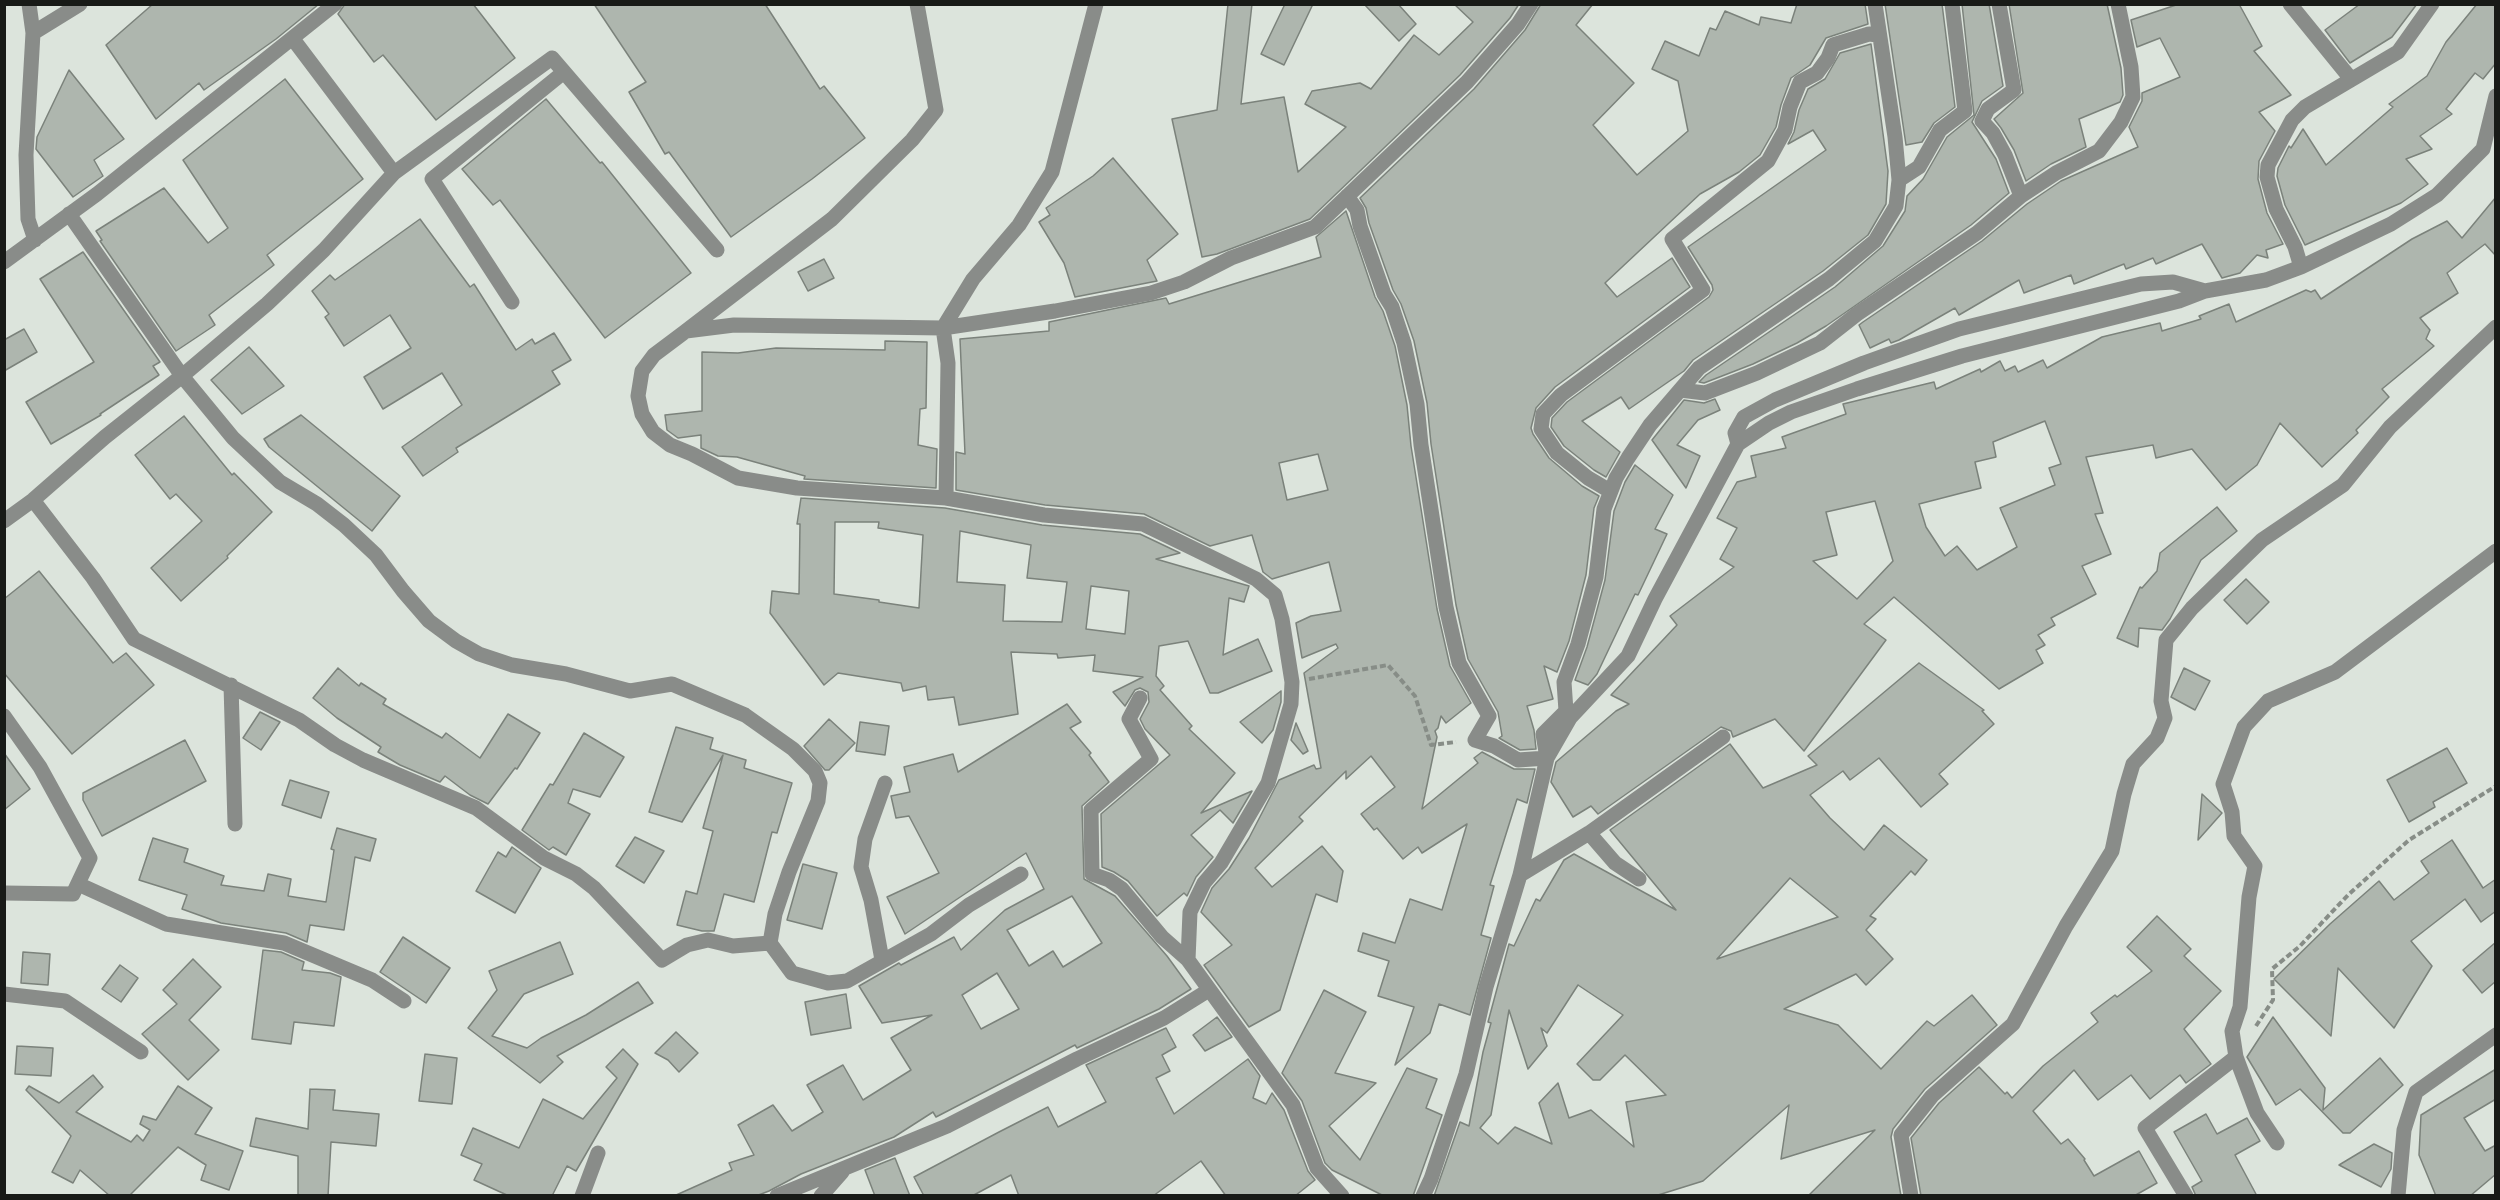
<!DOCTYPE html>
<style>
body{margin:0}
#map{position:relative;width:2500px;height:1200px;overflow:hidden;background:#dce4dc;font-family:"Fira Sans",sans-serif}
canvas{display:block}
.frame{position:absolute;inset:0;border:6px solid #181a17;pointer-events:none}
</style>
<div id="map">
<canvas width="2500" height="1200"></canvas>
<div class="frame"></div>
</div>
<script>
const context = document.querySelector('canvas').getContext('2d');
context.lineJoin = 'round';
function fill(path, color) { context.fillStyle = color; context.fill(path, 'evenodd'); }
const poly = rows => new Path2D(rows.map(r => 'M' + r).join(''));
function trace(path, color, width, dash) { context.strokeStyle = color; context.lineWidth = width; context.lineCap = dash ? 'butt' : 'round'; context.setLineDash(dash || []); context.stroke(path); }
const building = poly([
 [153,4,319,4,276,39,204,90,199,83,156,119,106,45,153,4],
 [345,4,473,4,515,58,436,120,383,55,374,62,338,14,345,4],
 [594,4,765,4,820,89,824,86,865,138,812,179,731,237,669,152,665,154,629,92,646,82,594,4],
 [1228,4,1252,4,1241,104,1284,97,1298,172,1346,127,1305,104,1312,91,1360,83,1371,89,1414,35,1439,55,1473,22,1454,4,1519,4,1510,18,1460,75,1310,219,1217,254,1202,257,1172,119,1217,110,1228,4],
 [1285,4,1313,4,1284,65,1261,54,1285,4],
 [1364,4,1398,4,1416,24,1399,41,1364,4],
 [1541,4,1593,4,1576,25,1634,83,1593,125,1637,175,1688,131,1678,81,1652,69,1665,41,1699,56,1710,28,1716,30,1725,11,1759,25,1761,17,1791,23,1797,4,1865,4,1868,24,1826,38,1810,65,1791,78,1781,105,1776,127,1760,155,1739,172,1700,194,1605,283,1617,297,1672,258,1690,287,1555,387,1536,408,1531,428,1533,434,1549,458,1582,486,1599,496,1594,508,1586,575,1569,641,1557,672,1544,666,1553,699,1527,706,1534,730,1536,749,1520,750,1499,738,1502,736,1498,712,1468,659,1456,605,1431,444,1427,403,1414,341,1401,304,1393,290,1369,223,1366,208,1360,198,1474,89,1525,30,1541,4],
 [1885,4,1942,4,1955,107,1934,123,1922,142,1906,145,1885,4],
 [1962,4,1989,4,2003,86,1982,101,1972,122,1996,159,2009,193,1971,225,1826,326,1797,343,1753,364,1704,383,1699,382,1706,375,1835,287,1883,246,1905,211,1907,196,1923,179,1947,137,1974,115,1962,4],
 [2009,4,2107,4,2121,68,2123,95,2120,102,2079,119,2086,147,2051,164,2026,181,2014,150,2001,128,1994,119,2023,93,2009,4],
 [2179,4,2239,4,2262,46,2254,51,2291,95,2259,112,2275,131,2259,161,2258,179,2267,213,2283,244,2266,250,2268,258,2257,255,2240,273,2222,278,2202,244,2156,264,2153,258,2126,269,2124,264,2074,284,2071,275,2024,293,2019,280,1959,315,1955,308,1899,340,1891,343,1889,339,1870,348,1859,325,1863,322,1982,241,2027,204,2061,181,2138,147,2129,127,2142,101,2142,93,2180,77,2160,38,2137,47,2131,20,2179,4],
 [2360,4,2417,4,2392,37,2350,63,2325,30,2360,4],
 [2477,4,2496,4,2496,63,2483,79,2475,73,2446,109,2452,114,2420,136,2432,149,2406,159,2428,184,2401,203,2305,245,2285,205,2277,176,2278,168,2289,146,2291,148,2303,129,2326,165,2393,107,2389,104,2427,76,2446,42,2477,4],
 [1871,44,1888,171,1886,204,1868,235,1823,271,1693,360,1684,371,1629,409,1621,397,1582,421,1620,452,1606,477,1594,470,1564,446,1551,427,1552,418,1567,402,1709,297,1713,290,1712,285,1688,247,1826,150,1813,130,1788,144,1794,132,1799,110,1808,89,1825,79,1840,53,1871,44],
 [69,70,124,139,94,160,103,176,73,197,36,149,37,137,69,70],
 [285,79,363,179,267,255,274,265,209,315,215,325,176,351,100,241,102,240,96,231,164,188,208,243,228,228,183,160,285,79],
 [546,99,600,163,602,162,691,273,605,338,500,200,493,205,462,169,546,99],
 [1113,158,1178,234,1147,260,1157,281,1075,297,1064,263,1039,222,1050,215,1046,208,1093,176,1113,158],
 [2496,197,2496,256,2485,244,2447,273,2458,293,2420,318,2430,330,2426,339,2434,346,2382,389,2389,397,2356,430,2358,433,2322,467,2280,423,2257,465,2226,490,2192,449,2156,458,2153,445,2086,457,2103,513,2095,514,2111,554,2082,566,2096,594,2051,618,2055,625,2038,635,2045,645,2036,650,2043,663,1999,689,1894,597,1864,624,1886,640,1804,751,1775,719,1733,737,1731,731,1721,727,1598,814,1591,806,1573,817,1551,782,1556,762,1616,711,1629,704,1611,695,1677,625,1670,616,1734,567,1720,559,1737,528,1717,518,1737,482,1756,477,1751,456,1786,448,1782,437,1846,414,1843,404,1934,382,1936,389,1980,369,1981,372,2000,361,2005,371,2015,366,2018,372,2043,360,2047,368,2102,337,2160,323,2162,331,2201,319,2199,316,2229,304,2236,322,2306,290,2311,292,2315,290,2321,299,2412,239,2447,221,2462,238,2496,197],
 [2045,421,2061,464,2049,468,2055,485,2000,508,2017,547,1977,570,1957,546,1945,556,1926,527,1919,504,1981,488,1975,462,1996,457,1993,442,2045,421],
 [1875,501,1893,561,1857,599,1813,561,1837,555,1826,512,1875,501],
 [1346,211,1375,297,1383,311,1395,346,1407,405,1411,446,1437,609,1450,666,1471,703,1446,723,1441,716,1438,728,1435,731,1437,737,1422,809,1478,763,1474,758,1482,752,1514,769,1535,769,1527,803,1517,799,1490,885,1494,886,1481,935,1491,938,1470,1015,1439,1004,1430,1033,1395,1065,1414,1007,1378,996,1389,961,1358,951,1363,933,1395,943,1410,899,1442,910,1467,824,1422,853,1418,847,1403,859,1377,828,1374,830,1361,814,1395,787,1371,756,1346,779,1346,771,1299,817,1303,821,1255,868,1272,887,1322,846,1343,871,1337,902,1316,894,1280,1010,1249,1027,1204,965,1232,945,1201,912,1212,888,1229,869,1249,838,1279,780,1314,765,1316,769,1321,768,1304,673,1338,648,1336,644,1302,658,1296,623,1311,616,1341,611,1329,562,1272,579,1263,572,1252,535,1210,546,1144,514,1045,505,956,490,956,452,965,454,960,339,1049,331,1049,322,1166,298,1169,304,1321,257,1316,237,1346,211],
 [1318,454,1328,490,1287,500,1279,463,1318,454],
 [420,219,470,287,474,284,516,350,532,339,535,344,554,333,571,360,552,371,560,384,456,448,458,452,423,476,402,447,462,405,442,373,383,409,364,377,411,348,390,315,344,346,325,317,329,314,312,291,330,275,335,280,420,219],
 [83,252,160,362,153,366,159,375,100,414,101,415,51,444,26,402,94,362,40,279,83,252],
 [824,259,834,278,808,291,798,272,824,259],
 [24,329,37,352,4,371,4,340,24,329],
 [885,341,927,342,926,408,920,409,918,445,937,449,936,488,804,479,805,476,737,457,718,456,701,448,701,435,678,438,667,430,665,415,702,411,702,352,738,353,776,348,885,350,885,341],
 [249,347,284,386,242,414,211,380,249,347],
 [1715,399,1720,410,1698,420,1677,445,1700,456,1686,488,1652,440,1684,400,1704,403,1715,399],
 [301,415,400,496,372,531,269,447,264,439,301,415],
 [184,416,232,475,234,473,272,512,227,556,228,558,181,601,151,568,202,521,176,494,170,499,135,455,184,416],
 [1635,465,1673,495,1655,529,1667,534,1638,595,1635,594,1597,674,1588,685,1575,680,1587,647,1605,580,1614,511,1625,482,1635,465],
 [801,498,945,508,1042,525,1140,534,1180,553,1156,559,1249,586,1244,602,1229,598,1223,655,1258,639,1272,671,1218,693,1210,693,1188,641,1159,646,1156,676,1164,686,1160,690,1192,726,1189,729,1235,773,1201,813,1252,791,1233,823,1220,810,1191,835,1213,857,1196,877,1187,896,1184,893,1157,916,1128,881,1114,872,1102,867,1101,814,1170,755,1145,729,1140,719,1149,702,1148,692,1140,688,1135,690,1125,706,1113,692,1143,677,1093,671,1095,655,1058,658,1057,654,1011,652,1018,714,959,725,954,697,928,700,926,686,903,691,901,683,838,673,824,685,770,613,772,591,799,594,800,524,797,524,801,498],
 [835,522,879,522,878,528,923,535,919,608,879,602,879,600,834,594,835,522],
 [960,531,1031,545,1027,578,1067,582,1062,622,1003,621,1005,585,957,582,960,531],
 [1091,586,1129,591,1125,634,1086,629,1091,586],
 [2217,507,2237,531,2201,560,2170,619,2162,630,2139,628,2138,647,2117,638,2140,587,2142,588,2157,571,2160,553,2217,507],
 [39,571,113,663,126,653,154,685,72,754,4,673,4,599,39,571],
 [2246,579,2269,602,2247,624,2224,600,2246,579],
 [1919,663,1984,710,1982,711,1994,724,1939,774,1948,784,1921,807,1879,758,1850,780,1843,771,1810,795,1830,818,1864,850,1884,825,1927,860,1915,875,1911,871,1870,916,1876,919,1866,930,1893,959,1866,985,1856,974,1784,1009,1838,1025,1881,1069,1927,1021,1934,1026,1972,995,1997,1025,1925,1089,1893,1129,1891,1137,1901,1196,1808,1196,1875,1130,1781,1159,1789,1105,1703,1181,1655,1196,1434,1196,1460,1122,1469,1126,1483,1052,1491,1023,1488,1022,1509,944,1514,946,1536,899,1540,901,1564,860,1574,854,1676,910,1610,830,1730,744,1763,788,1817,765,1808,756,1919,663],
 [1790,878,1838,917,1717,959,1790,878],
 [1578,985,1623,1015,1577,1064,1593,1080,1600,1080,1625,1055,1666,1095,1626,1102,1634,1147,1591,1110,1569,1118,1558,1083,1539,1103,1552,1144,1515,1127,1498,1144,1480,1128,1491,1115,1509,1010,1528,1069,1547,1046,1541,1028,1547,1033,1578,985],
 [338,668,359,686,361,683,386,699,383,704,442,738,446,733,480,758,508,714,540,733,517,769,515,768,488,804,470,795,445,776,440,782,400,765,378,752,381,747,337,718,313,698,338,668],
 [2184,668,2210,681,2195,710,2171,697,2184,668],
 [1281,691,1281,702,1273,730,1262,743,1240,722,1281,691],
 [1067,704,1081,722,1070,728,1091,753,1089,755,1109,782,1082,806,1084,879,1115,896,1167,956,1191,989,1159,1009,1077,1048,1075,1045,936,1117,933,1112,894,1137,801,1174,769,1191,756,1196,674,1196,732,1170,729,1163,754,1155,738,1125,773,1105,792,1131,823,1112,807,1085,843,1065,863,1100,911,1070,891,1038,932,1015,882,1023,859,986,899,963,901,965,954,937,961,950,1005,910,1044,889,1026,853,905,934,887,897,939,873,909,816,896,818,891,796,910,792,904,767,953,754,958,772,1067,704],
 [1072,896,1102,943,1063,967,1053,951,1029,966,1007,930,1072,896],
 [997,973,1019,1009,981,1029,962,995,997,973],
 [260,712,280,722,261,750,243,738,260,712],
 [829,719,855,743,829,770,825,770,804,746,829,719],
 [860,722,889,726,885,755,856,751,860,722],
 [1296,723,1308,751,1303,754,1291,740,1296,723],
 [676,727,713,738,710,749,746,760,744,768,792,783,777,833,772,832,754,902,724,894,714,931,702,931,677,925,686,891,697,894,713,831,703,828,723,755,682,822,649,812,676,727],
 [584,733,624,757,600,797,573,789,568,803,590,814,566,855,553,847,549,850,522,830,550,784,553,785,584,733],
 [185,740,206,781,102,836,83,800,83,793,185,740],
 [2447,748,2467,783,2433,802,2435,807,2409,822,2387,780,2447,748],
 [4,753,30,789,4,810,4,753],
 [290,780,329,792,321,818,282,805,290,780],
 [2202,794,2222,813,2198,840,2202,794],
 [337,828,376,839,370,861,355,857,344,930,310,925,307,942,286,933,221,923,182,909,187,895,139,880,153,838,188,849,184,862,224,876,221,885,264,891,268,874,291,879,288,896,326,902,334,850,331,849,337,828],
 [635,837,664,851,644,883,616,866,635,837],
 [2452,840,2483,888,2496,879,2496,911,2481,922,2465,899,2411,941,2432,966,2394,1028,2338,968,2331,1036,2274,979,2330,924,2379,881,2394,900,2429,873,2421,861,2452,840],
 [512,847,541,868,515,913,476,891,498,852,506,857,512,847],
 [803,864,837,873,822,929,787,920,803,864],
 [2157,916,2191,949,2184,956,2221,991,2184,1029,2211,1064,2186,1083,2180,1075,2150,1099,2131,1075,2098,1100,2074,1070,2033,1111,2061,1144,2068,1139,2085,1159,2084,1160,2094,1176,2139,1151,2157,1183,2134,1196,1921,1196,1911,1138,1939,1103,1979,1067,2005,1094,2007,1092,2012,1098,2043,1066,2098,1022,2091,1013,2115,995,2117,997,2152,971,2127,947,2157,916],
 [403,937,450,968,426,1003,380,972,403,937],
 [560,942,573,974,524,994,492,1036,527,1048,541,1038,586,1015,638,982,653,1003,557,1056,563,1062,540,1083,468,1028,497,990,489,971,560,942],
 [2496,942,2496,981,2482,993,2463,970,2496,942],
 [263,950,281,952,304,962,302,970,330,973,341,977,334,1026,294,1022,291,1044,252,1039,263,950],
 [23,952,50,954,48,985,21,983,23,952],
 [193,959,221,987,189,1020,219,1050,188,1080,142,1034,177,1004,163,990,193,959],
 [120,965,138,978,121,1002,102,989,120,965],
 [1324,990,1366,1012,1335,1073,1376,1083,1329,1126,1360,1160,1407,1068,1437,1079,1426,1108,1442,1115,1413,1196,1384,1196,1332,1170,1325,1163,1302,1101,1282,1073,1324,990],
 [846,994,851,1028,811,1035,805,1002,846,994],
 [1217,1017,1232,1037,1205,1051,1193,1035,1217,1017],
 [2273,1017,2325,1088,2323,1110,2380,1058,2403,1085,2350,1133,2343,1133,2300,1089,2276,1105,2247,1057,2273,1017],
 [1166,1028,1176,1047,1162,1055,1170,1071,1156,1078,1174,1114,1248,1059,1260,1076,1253,1098,1266,1104,1272,1093,1284,1110,1308,1171,1315,1180,1295,1196,1226,1196,1201,1161,1153,1196,1019,1196,1011,1175,972,1196,924,1196,914,1177,999,1132,1048,1107,1058,1127,1106,1102,1086,1065,1166,1028],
 [676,1032,698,1053,679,1072,668,1060,655,1053,676,1032],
 [17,1046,53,1048,51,1076,15,1074,17,1046],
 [623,1049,638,1064,576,1171,567,1166,552,1196,509,1196,474,1180,482,1164,461,1155,473,1128,519,1148,543,1099,583,1119,617,1078,606,1067,623,1049],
 [425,1054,457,1058,452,1104,419,1101,425,1054],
 [2496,1069,2496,1099,2464,1118,2485,1151,2496,1145,2496,1174,2470,1196,2436,1196,2419,1155,2421,1115,2496,1069],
 [93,1075,103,1087,76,1112,131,1142,137,1135,143,1141,150,1130,140,1124,143,1116,156,1120,178,1086,212,1108,195,1134,243,1151,229,1190,201,1180,206,1165,178,1147,129,1196,110,1196,80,1170,73,1183,52,1172,71,1136,26,1090,29,1086,59,1103,93,1075],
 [310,1089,335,1090,333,1110,379,1114,376,1146,331,1142,328,1196,298,1196,298,1156,250,1146,256,1118,308,1129,310,1089],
 [2206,1114,2217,1134,2247,1118,2260,1141,2235,1155,2257,1196,2196,1196,2192,1187,2202,1181,2174,1132,2206,1114],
 [2374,1144,2392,1153,2391,1169,2381,1187,2339,1165,2374,1144],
 [895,1158,910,1196,875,1196,865,1170,895,1158]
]);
const path = poly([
 [1309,679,1388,665,1415,696,1431,745,1456,742],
 [2256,1026,2273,1000,2272,969,2300,946,2348,895,2409,840,2496,786]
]);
const minor = poly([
 [29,4,33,33,26,155,28,219,35,240],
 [1952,4,1965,111],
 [1999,4,2014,90,1988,109,1982,121,1993,133,2005,155,2021,196],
 [2290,4,2351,79],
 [33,33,80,4],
 [293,39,394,173],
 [1899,180,1919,167,1940,130,1965,111],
 [1347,196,1357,210,1360,226,1384,294,1392,307,1404,343,1417,404,1421,445,1446,607,1459,663,1489,716,1475,740,1494,746,1518,760,1547,758],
 [69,214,182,376,233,438,280,482,317,504,344,525,376,555,403,591,429,621,456,641,479,654,512,665,566,674,630,691,672,684,745,715,793,749,815,771,820,783,818,801,789,872,775,914,770,943,792,973,828,983,847,981,931,934,969,905,1021,874],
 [4,262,97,194,335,4],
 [2301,267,2391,224,2437,195,2483,149,2496,96],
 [512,302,432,179,564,72],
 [686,331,832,219,912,140,936,110,917,4],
 [1680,390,1705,393,1757,373,1820,343,1857,314,1977,233,2021,196,2056,173,2099,151,2121,122,2133,97,2131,67,2118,4],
 [1738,444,1735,433,1744,417,1775,400,1864,363,1959,329,2141,284,2173,282,2205,291,2266,280,2301,267,2295,247,2276,209,2267,177,2268,165,2292,120,2305,107,2398,52,2432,4],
 [1610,491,1588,478,1557,453,1541,429,1543,414,1561,395,1703,290,1672,239,1768,161,1785,130,1790,107,1800,82,1817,73,1828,58,1833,45,1869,34,1878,35],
 [946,498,948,363,943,328,973,279,1019,225,1052,172,1096,4],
 [33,500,93,578,134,639,299,720,335,745,363,760,476,808,544,858,576,874,594,888,662,960,687,945,708,940,733,946,770,943],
 [4,521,33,500,105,437,182,376,267,304,324,250,394,173,552,58,717,250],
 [231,685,235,824],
 [1140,698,1129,719,1151,759,1091,810,1092,874,1109,880,1122,889,1162,937,1188,960,1293,1105,1317,1168,1342,1196],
 [4,716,40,767,90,858,73,894,4,893],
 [1547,758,1543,734,1566,711,1564,682,1578,644,1596,577,1604,509,1616,478,1628,458,1650,425,1699,368,1829,279,1875,241,1896,206,1899,180,1895,137,1875,4],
 [1589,833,1615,863,1639,879],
 [1520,875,1589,833,1723,737],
 [78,884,166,924,284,943,372,980,404,1001],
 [882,960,871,900,861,867,865,839,885,783],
 [1188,960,1190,912,1204,883,1221,863,1268,783,1291,704,1292,682,1282,619,1275,595,1256,579,1143,524,1044,515,946,498,797,488,738,478,692,454,670,445,653,432,642,414,638,396,642,371,654,355,686,331,734,325,943,328,1055,311,1151,293,1184,282,1231,258,1315,227,1467,82,1518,24,1531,4],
 [4,994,65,1001,141,1052],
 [2236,1057,2232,1031,2240,1007,2249,897,2255,866,2234,836,2232,812,2223,784,2244,727,2268,701,2335,672,2496,551],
 [582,1196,598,1153],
 [777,1196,947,1126,1077,1059,1164,1018,1209,990],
 [821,1196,842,1172],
 [1423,1196,1431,1179,1466,1074,1486,987,1520,875,1547,758,1570,718,1628,656,1655,599,1738,444,1769,423,1791,412,1857,389,1962,356,2179,301,2205,291],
 [1911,1196,1901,1135,1932,1096,2013,1024,2066,926,2112,851,2124,794,2133,764,2157,738,2165,718,2161,701,2166,640,2192,608,2262,540,2343,485,2390,427,2496,327],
 [2186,1196,2145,1128,2236,1057,2257,1113,2277,1143],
 [2398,1196,2404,1130,2416,1092,2496,1035]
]);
fill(building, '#aeb6ae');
trace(building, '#7b827b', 1.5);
trace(path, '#878d87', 4, [6, 3]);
trace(minor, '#898c89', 15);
</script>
